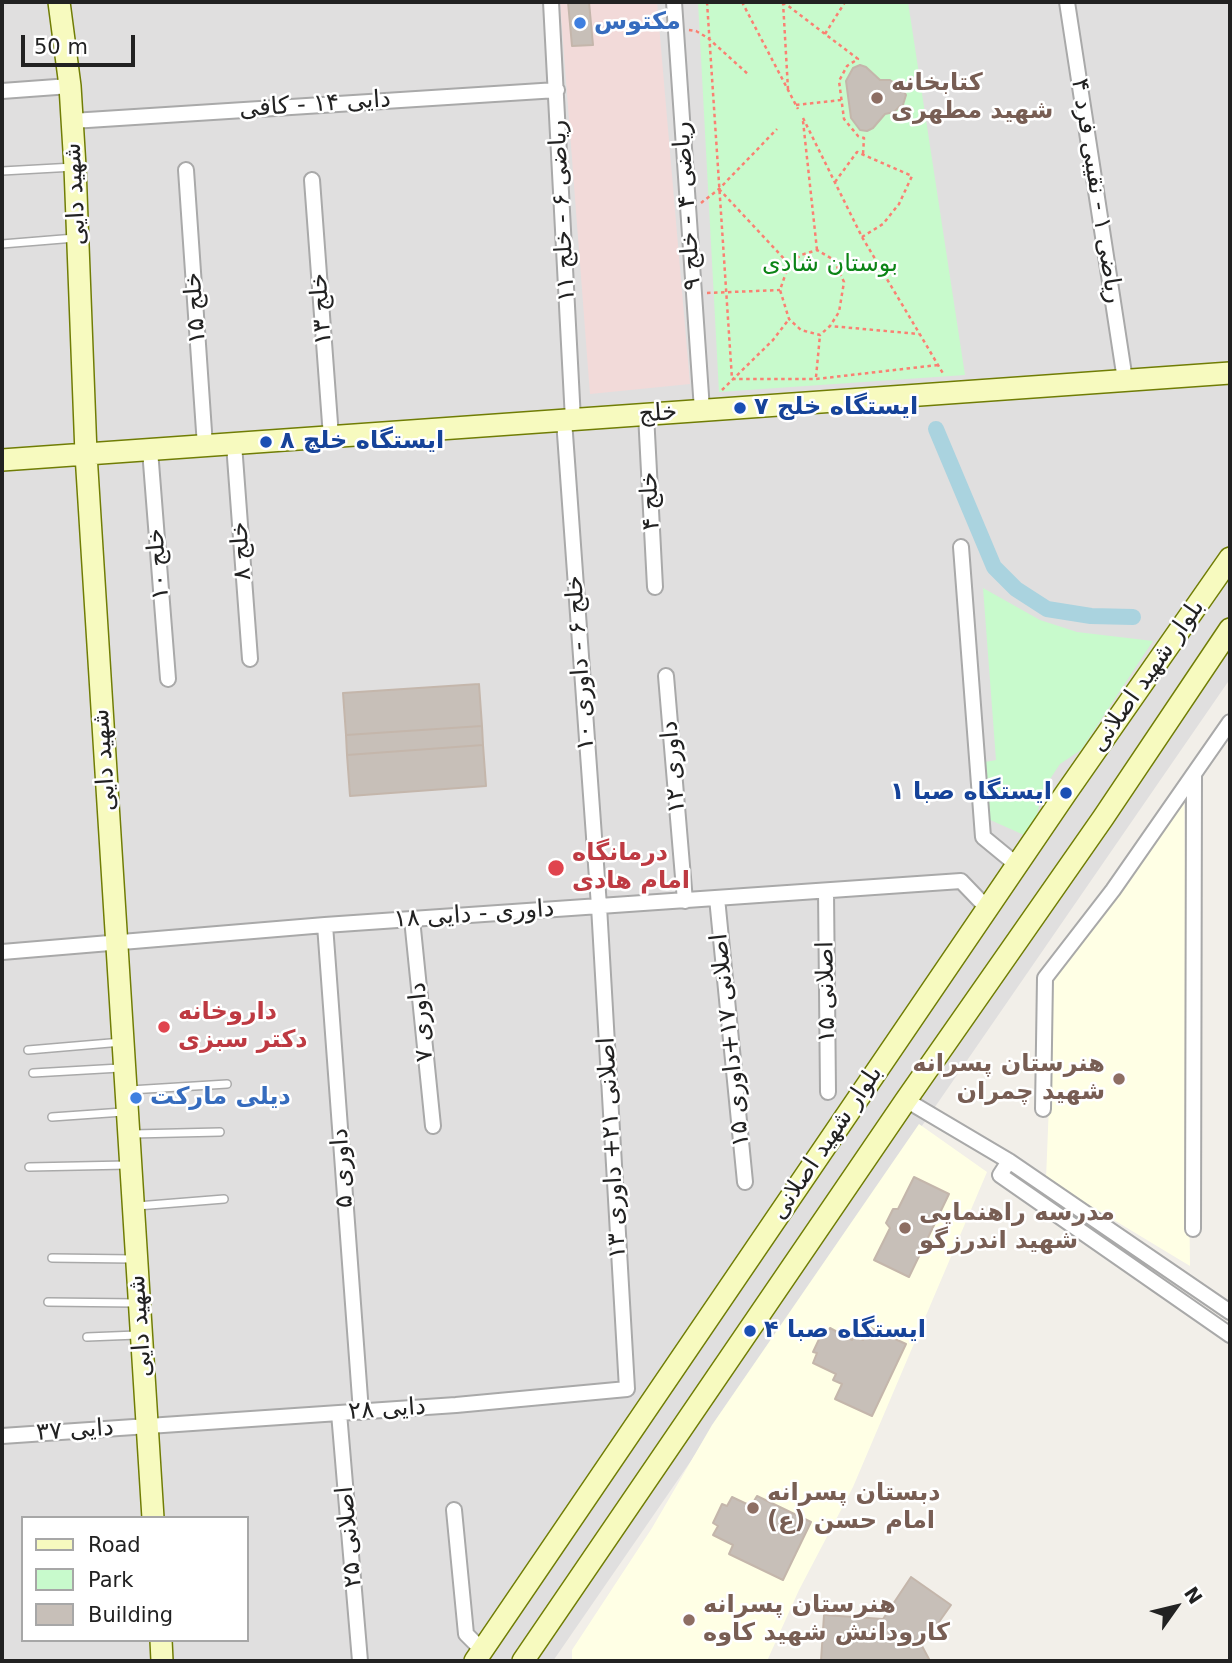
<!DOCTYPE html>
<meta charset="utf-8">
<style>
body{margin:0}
#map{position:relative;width:1232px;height:1663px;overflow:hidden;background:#f2efe9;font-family:"DejaVu Sans",sans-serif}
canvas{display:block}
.frame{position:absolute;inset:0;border:4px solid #222;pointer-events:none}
.legend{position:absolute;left:21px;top:1516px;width:228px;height:126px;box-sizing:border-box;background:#fff;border:2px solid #a7a7a7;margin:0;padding:9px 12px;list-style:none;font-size:21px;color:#222}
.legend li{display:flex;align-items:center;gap:14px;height:35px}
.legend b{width:35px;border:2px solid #a7a7a7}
.north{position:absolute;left:1141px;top:1572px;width:70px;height:70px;-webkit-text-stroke:5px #fff;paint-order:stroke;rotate:56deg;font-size:19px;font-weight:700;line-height:28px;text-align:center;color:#222}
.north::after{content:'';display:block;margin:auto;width:24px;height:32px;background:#222;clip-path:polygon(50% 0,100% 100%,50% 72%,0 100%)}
.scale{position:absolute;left:21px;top:35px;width:114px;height:32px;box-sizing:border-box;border:4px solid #222;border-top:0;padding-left:9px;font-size:21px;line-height:24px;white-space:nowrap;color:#222;-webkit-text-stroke:5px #fff;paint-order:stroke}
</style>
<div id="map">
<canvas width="1232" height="1663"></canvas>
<div class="frame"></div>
<ul class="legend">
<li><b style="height:9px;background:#f7fabf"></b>Road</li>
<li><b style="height:19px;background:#c8facc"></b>Park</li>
<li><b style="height:19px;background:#c7bfb8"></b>Building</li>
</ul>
<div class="north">N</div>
<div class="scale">50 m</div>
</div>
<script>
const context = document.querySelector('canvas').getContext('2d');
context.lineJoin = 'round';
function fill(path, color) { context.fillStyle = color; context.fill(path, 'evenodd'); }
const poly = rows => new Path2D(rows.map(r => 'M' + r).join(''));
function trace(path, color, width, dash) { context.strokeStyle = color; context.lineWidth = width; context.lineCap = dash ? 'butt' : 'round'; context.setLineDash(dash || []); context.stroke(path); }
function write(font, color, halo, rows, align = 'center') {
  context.font = font + ' "DejaVu Sans","Noto Naskh Arabic",sans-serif'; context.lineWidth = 5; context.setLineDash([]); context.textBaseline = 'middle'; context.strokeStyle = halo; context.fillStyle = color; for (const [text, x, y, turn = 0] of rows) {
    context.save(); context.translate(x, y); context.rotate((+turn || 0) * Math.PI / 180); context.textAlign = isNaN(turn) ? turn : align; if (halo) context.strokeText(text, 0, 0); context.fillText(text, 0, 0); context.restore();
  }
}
const residential = poly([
 [2,2,1230,2,1230,679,553,1661,2,1661],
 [23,1518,247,1518,247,1640,23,1640]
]);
const commercial = poly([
 [560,2,657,2,690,384,590,394]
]);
const education = poly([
 [1184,789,1190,1266,1046,1179,1054,980],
 [919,1124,987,1172,853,1487,799,1590,767,1661,572,1661,572,1650,652,1528,712,1425]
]);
const park = poly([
 [698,2,908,2,965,375,719,392],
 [983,588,1040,620,1077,632,1153,641,1081,750,1060,764,1042,791,1037,815,1024,835,988,819,985,762,996,760]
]);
const canal = poly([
 [936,429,994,567,1016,589,1047,609,1091,616,1133,617]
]);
const building = poly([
 [568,2,589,2,593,45,572,46,568,2],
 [860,65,866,67,880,80,890,80,897,85,899,83,906,95,902,108,900,106,894,112,885,114,873,128,867,131,860,130,851,118,846,81,853,68,860,65],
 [479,684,482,726,346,735,343,693,479,684],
 [482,726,483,745,347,755,346,735,482,726],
 [483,745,486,786,350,796,347,755,483,745],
 [914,1177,949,1194,909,1277,874,1260,890,1228,886,1223,893,1209,898,1209,914,1177],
 [869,1327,906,1344,872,1416,835,1399,842,1384,833,1380,836,1374,813,1363,817,1353,813,1352,821,1335,825,1338,830,1328,852,1340,854,1336,863,1340,869,1327],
 [757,1496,811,1522,783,1580,729,1554,733,1545,713,1535,718,1526,713,1523,722,1504,727,1506,732,1497,751,1506,757,1496],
 [911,1577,951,1605,922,1646,930,1661,821,1661,824,1615,883,1619,911,1577]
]);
const path = poly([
 [707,2,732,379,816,379,938,365],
 [742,2,798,109],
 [783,2,858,59,847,66,839,81,844,119,858,136,864,138,863,154],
 [783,2,788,89],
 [689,30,696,31,708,38,749,75],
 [825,34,845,2],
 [796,105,841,100],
 [803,118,862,237,944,375],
 [803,121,817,250],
 [835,182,857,152,912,176,899,204,883,224,862,237],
 [719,189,789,264,801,255,817,250,834,260,844,282,839,312,830,326],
 [701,203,719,189,777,129],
 [789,264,780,290,789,319,801,330,820,335,830,326,919,334],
 [707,293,780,290],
 [816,377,820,335],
 [722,390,773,340,789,319]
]);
const lane = poly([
 [2,171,74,167],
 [2,244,75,238],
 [28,1050,122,1042],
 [33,1073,120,1068],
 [130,1090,227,1084],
 [52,1117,123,1112],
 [133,1134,220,1132],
 [29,1167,127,1165],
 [137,1206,224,1199],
 [52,1258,133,1259],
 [48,1302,136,1303],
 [87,1337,137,1335]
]);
const street = poly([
 [551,2,573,420],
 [674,2,702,410],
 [1067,2,1125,380],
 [2,91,70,86],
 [72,121,557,90],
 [186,170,205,446],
 [312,180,331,437],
 [646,414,655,587],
 [234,444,250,659],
 [150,450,168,679],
 [961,547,983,837,1017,865],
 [666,676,685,901],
 [826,891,828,1092],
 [717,898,745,1182],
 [412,919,433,1126],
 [325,925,361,1412],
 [2,952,325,925,961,881,987,908],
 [906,1100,1009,1161,1230,1312],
 [1043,1109,1045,978,1113,890,1230,722],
 [1009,1161,1000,1175,1230,1335],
 [1193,1229,1194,776],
 [339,1413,360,1661],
 [2,1436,456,1405,627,1389,599,906,564,420],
 [454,1510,466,1634,482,1650]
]);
const secondary = poly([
 [59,2,70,86,75,167,86,454,153,1518],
 [2,460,1230,373],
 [161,1640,162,1661],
 [475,1661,1066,793,1230,558],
 [523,1661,906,1100,1103,818,1230,629]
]);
const markers = [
 [580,23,7,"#3f7fe0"],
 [877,98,7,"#8d6e63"],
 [740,408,7,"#1a4fb4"],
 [266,442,7,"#1a4fb4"],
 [1066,793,7,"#1a4fb4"],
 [556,868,9,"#e0444e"],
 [164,1027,7,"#e0444e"],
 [1119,1079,7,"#8d6e63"],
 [136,1098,7,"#3f7fe0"],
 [905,1228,7,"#8d6e63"],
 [750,1331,7,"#1a4fb4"],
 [753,1508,7,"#8d6e63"],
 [689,1620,7,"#8d6e63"]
];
const shopNames = [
 ["مکتوس",594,23],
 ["دیلی مارکت",150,1098]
];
const educationNames = [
 ["کتابخانه",891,84],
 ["شهید مطهری",891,112],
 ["هنرستان پسرانه",1105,1065,"right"],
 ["شهید چمران",1105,1093,"right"],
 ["مدرسه راهنمایی",919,1214],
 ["شهید اندرزگو",919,1242],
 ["دبستان پسرانه",767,1494],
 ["امام حسن (ع)",767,1522],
 ["هنرستان پسرانه",703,1606],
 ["کارودانش شهید کاوه",703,1634]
];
const streetNames = [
 ["دایی ۱۴ - کافی",315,105,-4],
 ["ریاضی ۱ - نقیبی فرد ۴",1096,191,81],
 ["شهید دایی",76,194,-93],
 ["ریاضی ۴ - خلج ۹",688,206,-94],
 ["ریاضی ۶ - خلج ۱۱",563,211,-93],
 ["خلج ۱۵",196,308,-94],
 ["خلج ۱۳",322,309,-94],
 ["خلج",658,414,-4],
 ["خلج ۴",651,501,-93],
 ["خلج ۸",242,551,-94],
 ["خلج ۱۰",159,564,-95],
 ["خلج ۶ - داوری ۱۰",581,663,-94],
 ["بلوار شهید اصلانی",1148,676,-55],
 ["شهید دایی",105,760,-94],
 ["داوری ۱۲",674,767,-95],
 ["داوری - دایی ۱۸",474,915,-4],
 ["اصلانی ۱۵",827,992,-91],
 ["داوری ۷",422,1022,-96],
 ["اصلانی ۱۷+داوری ۱۵",731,1040,-96],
 ["بلوار شهید اصلانی",827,1143,-56],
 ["اصلانی ۲۱+ داوری ۱۳",613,1148,-93],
 ["داوری ۵",343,1168,-94],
 ["شهید دایی",141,1326,-94],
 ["دایی ۲۸",387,1410,-4],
 ["دایی ۳۷",75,1431,-4],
 ["اصلانی ۲۵",350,1537,-95]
];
const parkNames = [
 ["بوستان شادی",830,265]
];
const transitNames = [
 ["ایستگاه خلج ۷",754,408],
 ["ایستگاه خلچ ۸",280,442],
 ["ایستگاه صبا ۱",1052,793,"right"],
 ["ایستگاه صبا ۴",764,1331]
];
const healthNames = [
 ["درمانگاه",572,854],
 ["امام هادی",572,882],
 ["داروخانه",178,1013],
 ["دکتر سبزی",178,1041]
];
fill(residential, '#e0dfdf');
fill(commercial, '#f2dad9');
fill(education, '#ffffe5');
fill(park, '#c8facc');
trace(canal, '#aad3df', 16);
fill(building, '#c7bfb8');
trace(building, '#c4b6ab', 2);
trace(lane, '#a9a9a9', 10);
trace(street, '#a9a9a9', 18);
trace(secondary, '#707d05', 24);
trace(path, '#fa8072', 2.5, [3.5, 3.5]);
trace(lane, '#fff', 7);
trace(street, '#fff', 14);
trace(secondary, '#f7fabf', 21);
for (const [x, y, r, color] of markers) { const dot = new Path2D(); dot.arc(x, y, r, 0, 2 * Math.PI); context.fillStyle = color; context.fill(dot); trace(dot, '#fff', 2.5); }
write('bold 24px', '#366cbe', '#fff', shopNames, 'left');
write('bold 24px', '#785e54', '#fff', educationNames, 'left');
write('24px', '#222', '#fff', streetNames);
write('24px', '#0c8416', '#fff', parkNames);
write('bold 24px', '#164399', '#fff', transitNames, 'left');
write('bold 24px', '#be3a42', '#fff', healthNames, 'left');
</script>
